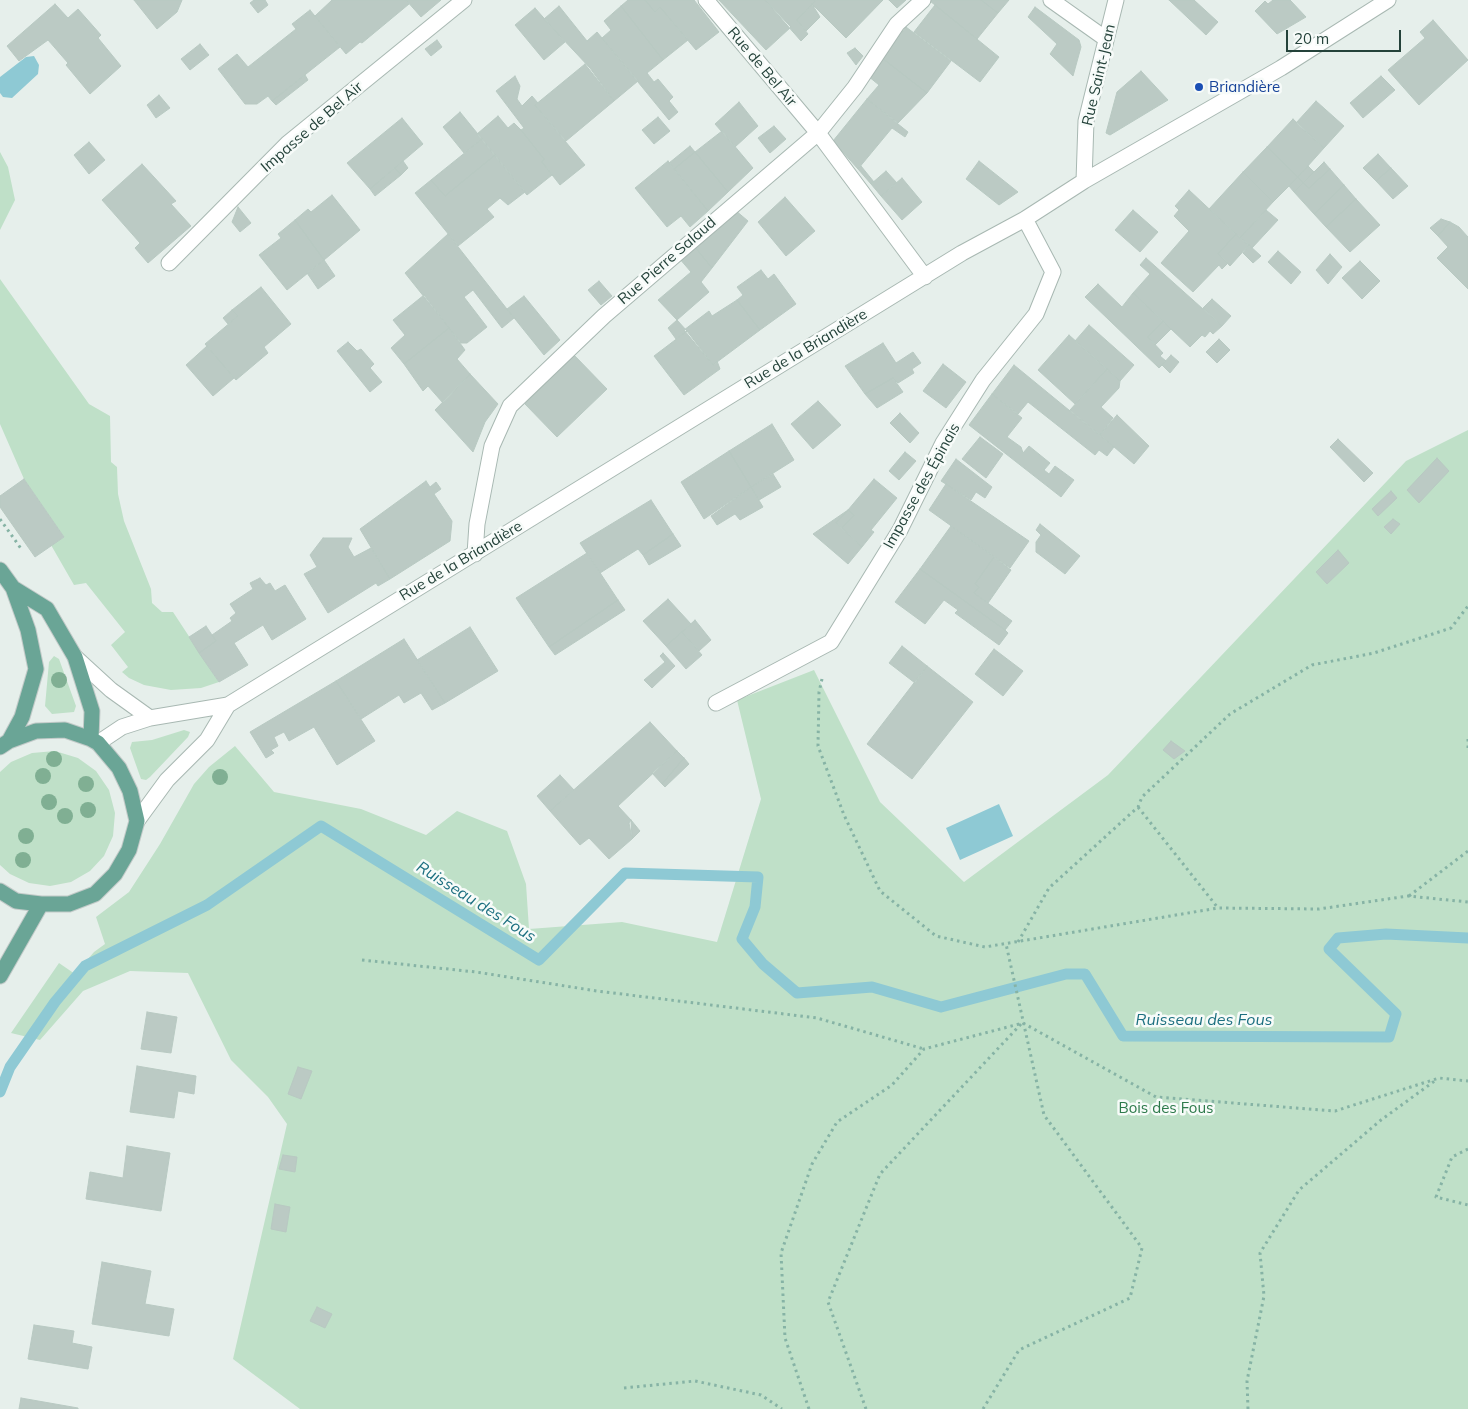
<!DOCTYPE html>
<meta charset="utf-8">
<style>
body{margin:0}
#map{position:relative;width:1468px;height:1409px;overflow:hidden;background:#e6efeb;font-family:Mulish,sans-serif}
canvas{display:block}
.scale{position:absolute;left:1286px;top:30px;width:115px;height:22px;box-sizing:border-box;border:2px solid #24423a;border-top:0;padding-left:6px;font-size:15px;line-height:18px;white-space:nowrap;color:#24423a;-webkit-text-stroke:4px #f7fbf9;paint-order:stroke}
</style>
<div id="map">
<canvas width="1468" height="1409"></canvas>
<div class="scale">20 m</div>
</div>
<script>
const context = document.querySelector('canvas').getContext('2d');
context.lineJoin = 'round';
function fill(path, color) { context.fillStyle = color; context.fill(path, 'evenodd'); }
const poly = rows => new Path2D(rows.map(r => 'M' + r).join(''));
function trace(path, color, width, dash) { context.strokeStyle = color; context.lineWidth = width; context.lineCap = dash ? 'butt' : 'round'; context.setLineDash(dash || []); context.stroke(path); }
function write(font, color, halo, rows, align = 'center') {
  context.font = font + ' Mulish,sans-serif'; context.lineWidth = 5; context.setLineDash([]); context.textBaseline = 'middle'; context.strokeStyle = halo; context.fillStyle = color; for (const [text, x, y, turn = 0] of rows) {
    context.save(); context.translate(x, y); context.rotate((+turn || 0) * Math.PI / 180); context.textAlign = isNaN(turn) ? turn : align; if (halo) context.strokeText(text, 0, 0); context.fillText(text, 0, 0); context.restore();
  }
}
const green = poly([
 [0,152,8,167,15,200,0,230],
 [0,279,89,404,110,416,111,462,117,467,118,494,124,521,151,589,152,603,162,612,173,612,219,682,201,688,171,690,144,685,129,678,122,672,128,667,111,645,125,632,86,583,74,585,51,545,64,537,24,479,0,424],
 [1468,430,1468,1409,300,1409,233,1359,287,1124,268,1097,231,1060,188,973,130,971,83,991,40,1040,11,1033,59,963,75,974,94,952,105,944,96,917,129,892,160,844,194,784,209,767,235,746,274,792,361,809,426,835,457,811,507,831,526,884,529,929,622,922,717,942,761,799,737,700,814,670,880,802,964,882,1108,775,1406,461],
 [54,656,59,659,76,706,74,712,52,714,45,706,49,662],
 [184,730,190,732,188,737,150,777,146,780,141,779,130,748,132,742,152,740],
 [55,751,78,758,96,771,109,790,115,813,113,836,104,856,90,871,71,882,50,886,29,883,10,874,0,865,0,772,11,762,32,753]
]);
const water = poly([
 [34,56,39,65,38,74,12,98,3,97,0,93,0,77,26,57],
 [999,804,1013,836,960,860,946,828]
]);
const stream = poly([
 [0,1092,10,1067,55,1002,85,966,207,905,321,826,539,960,625,873,758,877,755,907,742,939,763,964,797,993,872,987,941,1007,1066,974,1085,974,1123,1036,1389,1037,1396,1014,1329,949,1338,938,1386,934,1468,938]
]);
const building = poly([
 [134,0,182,0,177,12,157,29,134,0],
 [254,0,265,0,268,5,258,13,250,3,254,0],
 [332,0,406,0,409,4,362,43,360,42,346,54,315,16,332,0],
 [406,0,441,0,421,17,406,0],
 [628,0,645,0,655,12,660,7,688,40,663,60,621,6,628,0],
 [645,0,694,0,719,32,696,50,660,7,655,12,645,0],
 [719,0,765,0,791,27,766,50,719,0],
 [765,0,814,0,815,1,797,20,808,34,801,41,765,0],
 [814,0,883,0,846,38,812,4,815,1,814,0],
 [889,0,906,0,897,8,889,0],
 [931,0,981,0,998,13,977,39,930,1,931,0],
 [981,0,1009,0,998,13,981,0],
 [1169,0,1194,0,1218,22,1206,35,1169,0],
 [1273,0,1290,0,1306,17,1277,34,1255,11,1265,1,1268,4,1273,0],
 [55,4,68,18,78,9,101,35,98,38,121,66,90,94,66,65,68,63,48,40,19,61,7,46,55,4],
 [812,4,820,17,806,31,797,20,812,4],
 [935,5,999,57,980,82,914,32,935,5],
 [559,6,587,41,597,32,638,81,614,101,590,68,544,19,559,6],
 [621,6,663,60,647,73,654,82,658,79,673,97,669,101,678,112,669,120,602,38,611,30,604,21,621,6],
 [1035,7,1079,40,1081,47,1073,76,1050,54,1057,44,1028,17,1035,7],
 [535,8,565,42,544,60,515,25,535,8],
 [310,10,340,47,272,101,268,96,257,104,245,104,218,69,237,54,248,67,296,29,292,24,310,10],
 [1433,20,1468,60,1419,105,1388,70,1425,38,1420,32,1433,20],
 [906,27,951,61,927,93,882,58,906,27],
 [437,40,442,47,431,56,425,49,437,40],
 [200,44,209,55,190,70,181,59,200,44],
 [855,48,863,56,856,65,847,53,855,48],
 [882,58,927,93,898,123,867,99,879,85,868,76,882,58],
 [585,64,614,101,566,141,535,105,585,64],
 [1141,71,1168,100,1110,135,1106,133,1117,92,1141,71],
 [305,75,308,80,276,105,272,101,305,75],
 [515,76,520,86,517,99,522,106,532,96,538,103,535,105,585,165,560,185,542,162,544,159,521,130,524,128,496,91,515,76],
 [1381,76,1395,90,1363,118,1350,103,1381,76],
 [159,95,170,108,156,118,147,105,159,95],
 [867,99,908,132,905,137,892,128,858,169,833,141,867,99],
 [1316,101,1344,126,1324,148,1296,123,1316,101],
 [739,102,758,126,735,147,715,124,739,102],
 [460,112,482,139,464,153,443,127,460,112],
 [498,116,508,128,514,123,521,130,544,159,542,162,552,175,527,195,477,134,498,116],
 [658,117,670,131,654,144,642,130,658,117],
 [402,118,423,144,370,189,347,163,402,118],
 [1293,119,1324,148,1298,177,1267,147,1293,119],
 [774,126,786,139,770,153,758,138,774,126],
 [722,131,753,168,728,192,695,152,722,131],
 [482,139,495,155,445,196,431,180,482,139],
 [89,142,105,160,89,174,74,155,89,142],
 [690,146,695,152,674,169,669,163,690,146],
 [1267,147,1298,177,1273,202,1243,172,1267,147],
 [695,152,728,192,708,211,674,169,695,152],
 [1378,154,1391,168,1376,181,1363,168,1378,154],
 [495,155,525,192,508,205,500,198,487,209,494,217,458,246,415,193,431,180,445,196,495,155],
 [403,161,408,168,401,175,395,168,403,161],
 [668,161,708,211,690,227,681,216,667,227,635,188,668,161],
 [979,161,1018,192,999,205,966,179,979,161],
 [1324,162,1330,169,1309,188,1303,183,1324,162],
 [142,164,176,201,171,204,191,226,148,263,135,248,140,243,102,200,142,164],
 [861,166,874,182,871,184,858,169,861,166],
 [1308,166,1314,172,1303,183,1298,177,1308,166],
 [395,168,401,175,375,196,370,189,395,168],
 [1391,168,1408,186,1393,199,1376,181,1391,168],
 [1330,169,1344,185,1314,214,1294,192,1303,183,1309,188,1330,169],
 [886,171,897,183,881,196,871,184,886,171],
 [1243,172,1273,202,1240,238,1209,209,1243,172],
 [1298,177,1303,183,1294,192,1289,186,1298,177],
 [902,178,922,202,902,220,881,196,902,178],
 [1344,185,1356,199,1326,227,1314,214,1344,185],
 [1189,190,1236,234,1218,254,1228,263,1222,269,1219,265,1193,292,1161,263,1189,231,1174,216,1179,210,1175,206,1189,190],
 [332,195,360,230,324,260,295,220,308,209,311,212,332,195],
 [785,197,815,231,786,256,758,222,785,197],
 [1356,199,1380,225,1350,252,1326,227,1356,199],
 [238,207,251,223,240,232,232,222,238,207],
 [735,210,748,221,712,268,694,246,735,210],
 [1133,210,1158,232,1140,252,1115,230,1133,210],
 [1266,210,1278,220,1252,248,1240,238,1266,210],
 [1441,219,1450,222,1438,236,1430,228,1441,219],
 [295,220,324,260,287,290,259,255,281,238,278,234,295,220],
 [1450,222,1459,227,1468,237,1468,289,1437,258,1448,247,1438,236,1450,222],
 [448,234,514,318,502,328,473,290,464,297,487,327,467,343,461,343,405,273,448,234],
 [1236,234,1249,245,1230,266,1218,254,1236,234],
 [1249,245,1261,256,1253,263,1243,253,1249,245],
 [694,246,712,268,701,282,709,292,677,320,658,300,691,272,679,258,694,246],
 [1278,251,1301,272,1291,284,1268,262,1278,251],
 [1330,254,1342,267,1328,284,1316,270,1330,254],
 [1146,258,1222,326,1213,334,1210,331,1205,337,1202,335,1190,347,1133,293,1150,274,1140,265,1146,258],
 [324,260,335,276,318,289,307,273,324,260],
 [1360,261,1380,281,1362,299,1342,278,1360,261],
 [761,270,768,279,774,274,796,304,760,330,737,300,743,295,737,287,761,270],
 [599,281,612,296,601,305,588,290,599,281],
 [1098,284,1122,307,1133,293,1163,321,1148,337,1163,353,1160,356,1166,361,1159,368,1085,297,1098,284],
 [261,287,291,324,264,347,268,353,236,380,205,344,238,316,232,310,261,287],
 [424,295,449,328,404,364,391,348,405,335,393,320,424,295],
 [524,296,560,340,544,355,507,309,524,296],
 [1212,299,1231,316,1222,326,1203,308,1212,299],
 [737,300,760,330,713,365,684,330,709,311,712,316,737,300],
 [232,310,238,316,228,324,223,318,232,310],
 [677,320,687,331,676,339,668,328,677,320],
 [1163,321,1171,329,1155,345,1148,337,1163,321],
 [1089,325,1134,365,1120,381,1075,341,1089,325],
 [449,328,465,350,457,359,470,374,443,403,428,386,423,391,404,364,449,328],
 [687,331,713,365,717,361,720,369,684,395,654,356,687,331],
 [1069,335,1107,369,1075,404,1038,370,1069,335],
 [1219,339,1230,350,1217,363,1206,352,1219,339],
 [348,342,357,351,361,349,374,364,370,368,382,382,370,392,337,351,348,342],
 [883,343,896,363,913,352,921,363,912,369,914,373,898,383,893,378,865,394,845,366,883,343],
 [207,346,234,378,213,396,186,365,207,346],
 [574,355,607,389,557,437,525,404,574,355],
 [1171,355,1179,362,1170,373,1162,365,1171,355],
 [943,364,966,382,946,408,923,391,943,364],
 [1014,365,1114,447,1107,456,1099,450,1095,455,1028,402,1018,414,992,394,1014,365],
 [1107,369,1120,381,1119,388,1101,407,1113,418,1100,435,1070,410,1107,369],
 [470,374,498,404,485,422,473,452,435,410,470,374],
 [893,378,903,392,877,408,865,394,893,378],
 [992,394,1022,418,1007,437,1021,447,1023,453,1029,446,1050,463,1044,470,1049,474,1055,466,1074,480,1061,497,969,425,992,394],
 [818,401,841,425,813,449,791,424,818,401],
 [900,413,919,433,910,443,890,423,900,413],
 [1117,415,1149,446,1134,464,1100,435,1117,415],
 [772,424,794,460,751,487,729,451,772,424],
 [980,437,1003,454,986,478,962,459,980,437],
 [1338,439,1373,473,1364,482,1330,447,1338,439],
 [729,451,751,487,704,519,681,482,729,451],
 [905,452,916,461,899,480,889,471,905,452],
 [1437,458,1449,471,1419,503,1407,490,1437,458],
 [956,459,992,487,985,498,976,492,971,500,941,481,956,459],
 [773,474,781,487,759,500,751,487,773,474],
 [24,479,64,537,35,557,0,507,0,496,24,479],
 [874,479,897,498,871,530,874,532,862,547,842,528,854,515,848,510,874,479],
 [426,481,430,487,436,482,441,489,434,494,452,521,450,541,390,579,360,529,426,481],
 [946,484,1029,541,1010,568,929,510,946,484],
 [751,487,763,507,740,520,735,514,717,525,711,516,751,487],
 [1391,491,1397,498,1378,516,1372,509,1391,491],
 [651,500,673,534,643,555,638,549,600,573,580,543,651,500],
 [848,510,854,515,842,528,836,523,848,510],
 [848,510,836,523,862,547,848,564,813,534,848,510],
 [1393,519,1400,524,1391,534,1384,527,1393,519],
 [1040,524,1080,556,1065,574,1036,552,1036,542,1041,535,1036,530,1040,524],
 [951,526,994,557,975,584,979,587,974,593,1012,621,1005,630,920,569,951,526],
 [673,534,681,546,649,565,643,555,673,534],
 [323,538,352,538,348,547,354,557,371,548,390,579,378,586,376,583,328,613,304,574,317,567,310,555,323,538],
 [1338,550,1349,563,1327,584,1316,572,1338,550],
 [587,553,618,600,549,647,516,598,587,553],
 [994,557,1011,570,988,603,974,593,979,587,975,584,994,557],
 [920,569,1005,630,1008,633,999,645,955,613,958,610,944,600,925,624,895,602,920,569],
 [260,578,266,585,270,583,275,591,285,585,306,619,272,640,263,625,234,643,248,665,219,682,199,653,216,641,212,635,232,621,230,618,236,613,230,604,253,589,250,583,260,578],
 [668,599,691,624,666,646,643,621,668,599],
 [618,600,625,610,555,655,549,647,618,600],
 [695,620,711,640,699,651,682,632,695,620],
 [206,626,216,641,199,653,189,637,206,626],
 [470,627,498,671,445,703,417,660,470,627],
 [682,632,702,655,686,669,666,646,682,632],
 [404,639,445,703,432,710,421,693,404,703,399,695,361,719,336,681,404,639],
 [902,646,927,666,915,683,889,663,902,646],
 [994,649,1023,671,1003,696,975,674,994,649],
 [663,653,675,666,652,688,644,680,665,662,660,656,663,653],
 [927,666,973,702,912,779,867,744,927,666],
 [336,681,375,741,337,765,314,727,289,741,284,732,274,737,278,746,271,750,274,753,266,758,250,732,336,681],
 [650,722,677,751,618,806,631,820,632,839,609,859,589,838,580,845,550,811,650,722],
 [1171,741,1185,751,1174,759,1163,750,1171,741],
 [677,751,684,758,662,784,652,773,677,751],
 [684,758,689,764,665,787,662,784,684,758],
 [560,775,574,790,550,811,537,796,560,775],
 [631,820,640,831,632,839,629,823,631,820],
 [147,1012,177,1017,171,1053,141,1049,147,1012],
 [137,1066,196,1076,194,1094,178,1091,174,1118,130,1112,137,1066],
 [298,1067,312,1071,301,1099,288,1094,298,1067],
 [127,1146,170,1153,161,1211,86,1199,90,1172,123,1178,127,1146],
 [283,1155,297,1157,295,1172,279,1169,283,1155],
 [275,1204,290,1207,286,1232,271,1229,275,1204],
 [102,1262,151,1271,145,1304,174,1309,169,1336,92,1324,102,1262],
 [317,1307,332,1314,325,1328,310,1321,317,1307],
 [34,1325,74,1331,72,1343,92,1347,88,1369,28,1359,34,1325],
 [21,1398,78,1408,78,1409,19,1409,21,1398]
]);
const path = poly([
 [0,519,22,550],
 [822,679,819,692,818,746,844,815,880,891,936,936,985,947,1218,908,1319,909,1408,896,1468,902],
 [1468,739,1468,750],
 [1138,807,1218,908],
 [1409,896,1468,851],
 [1018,942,1049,888,1138,807,1142,797,1230,714,1312,665,1374,653,1451,628,1468,606],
 [362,960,476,972,597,991,817,1018,924,1049],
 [1468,1149,1452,1157,1436,1197,1468,1205],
 [624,1388,695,1381,761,1395,782,1409],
 [809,1409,785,1338,781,1253,812,1164,837,1122,892,1085,924,1049,1023,1023,1156,1097,1335,1111,1439,1078,1468,1081],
 [866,1409,828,1302,880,1174,1022,1023],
 [983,1409,1019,1350,1130,1298,1142,1248,1044,1115,1006,944],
 [1248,1409,1247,1381,1264,1296,1260,1253,1299,1190,1381,1120,1436,1080]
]);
const minor = poly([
 [706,0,818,133,925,277],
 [1051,0,1106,39],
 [1084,181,1086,121,1116,0],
 [169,263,288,143,464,0],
 [475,554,477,524,492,446,510,406,604,316,818,133,855,87,897,24,923,0],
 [75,657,111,690,150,718],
 [716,703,831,642,900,530,943,443,983,380,1036,314,1053,272,1025,219],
 [98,743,122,727,150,718,228,705,962,253,1025,219,1084,181,1281,68,1388,0],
 [137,821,167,780,207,740,228,705]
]);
const major = poly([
 [0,570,13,588,28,630,36,669,22,717,9,741],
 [13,588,47,609,75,657,92,711,91,739],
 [0,747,9,741,36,731,65,730,91,739,98,743,119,768,130,791,137,821,129,850,115,874,95,894,69,904,41,904,16,901,0,891],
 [0,976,41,904]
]);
const trees = [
 [59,680],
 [54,759],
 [43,776],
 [220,777],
 [86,784],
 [49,802],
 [88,810],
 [65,816],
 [26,836],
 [23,860]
];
const markers = [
 [1199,87,5,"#1a4fb4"]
];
const streetNames = [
 ["Rue de Bel Air",762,67,50],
 ["Rue Saint-Jean",1099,75,-77],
 ["Impasse de Bel Air",312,127,-41],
 ["Rue Pierre Salaud",667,261,-41],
 ["Rue de la Briandière",806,349,-31],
 ["Impasse des Épinais",922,486,-61],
 ["Rue de la Briandière",461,561,-31]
];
const transitNames = [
 ["Briandière",1209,87]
];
const parkNames = [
 ["Bois des Fous",1166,1108]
];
const waterNames = [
 ["Ruisseau des Fous",476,902,32],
 ["Ruisseau des Fous",1204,1020]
];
fill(green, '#bfe0c8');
fill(water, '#8ec9d4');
trace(stream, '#8ec9d4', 11);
fill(building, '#bbcac4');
trace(building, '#b8c9c2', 1);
trace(minor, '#a8b8b2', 17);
trace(major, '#c2cac8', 17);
trace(path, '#86b3a5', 3, [2.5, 4]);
trace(minor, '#fff', 15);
trace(major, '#6aa596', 15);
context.fillStyle = '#80af93';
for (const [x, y] of trees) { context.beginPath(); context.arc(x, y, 8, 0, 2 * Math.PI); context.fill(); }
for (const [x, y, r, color] of markers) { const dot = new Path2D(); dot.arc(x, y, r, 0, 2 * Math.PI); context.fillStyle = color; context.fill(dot); trace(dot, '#f7fbf9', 2); }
write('15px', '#24423a', '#f7fbf9', streetNames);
write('15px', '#164399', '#f7fbf9', transitNames, 'left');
write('15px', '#2d7a4b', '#f7fbf9', parkNames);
write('italic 16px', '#1c6f80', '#f7fbf9', waterNames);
</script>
